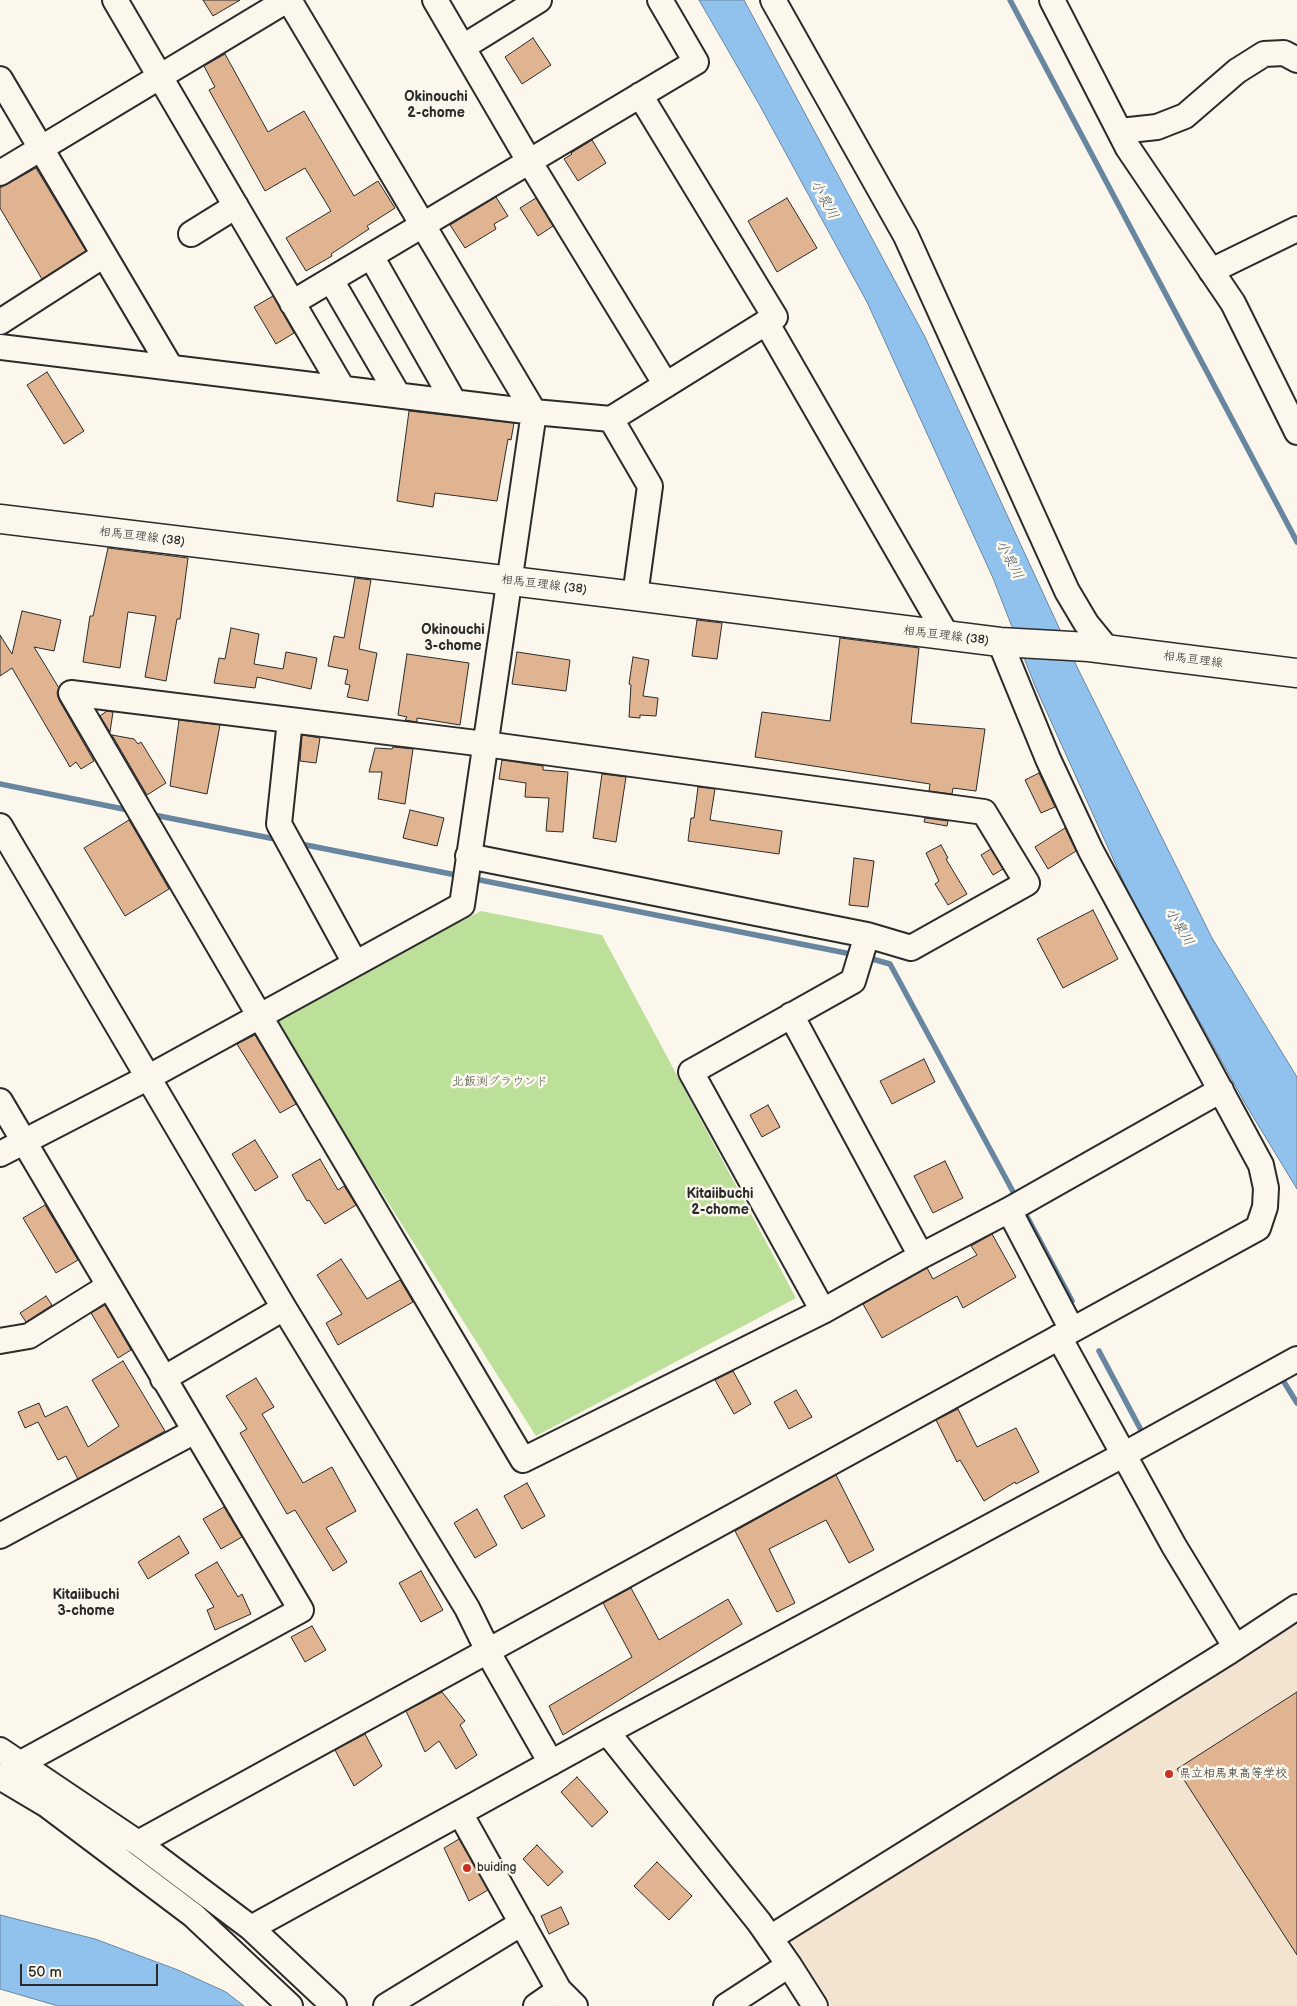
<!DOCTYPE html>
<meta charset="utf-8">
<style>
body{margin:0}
#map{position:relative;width:1297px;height:2006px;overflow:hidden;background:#fbf7ec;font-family:"Balsamiq Sans",sans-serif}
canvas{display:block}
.scale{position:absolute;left:20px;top:1964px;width:138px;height:22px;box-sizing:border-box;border:2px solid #2b2b2b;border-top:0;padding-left:6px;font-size:15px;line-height:18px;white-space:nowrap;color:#2b2b2b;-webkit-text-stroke:4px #fbf7ec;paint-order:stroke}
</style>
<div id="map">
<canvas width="1297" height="2006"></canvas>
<div class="scale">50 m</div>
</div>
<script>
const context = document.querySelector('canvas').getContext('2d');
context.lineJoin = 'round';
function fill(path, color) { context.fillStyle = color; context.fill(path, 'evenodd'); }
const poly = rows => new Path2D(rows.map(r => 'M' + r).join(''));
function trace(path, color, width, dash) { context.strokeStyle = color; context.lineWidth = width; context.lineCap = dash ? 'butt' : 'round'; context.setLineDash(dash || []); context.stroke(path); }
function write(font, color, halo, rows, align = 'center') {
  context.font = font + ' "Balsamiq Sans","Klee One",sans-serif'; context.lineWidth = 5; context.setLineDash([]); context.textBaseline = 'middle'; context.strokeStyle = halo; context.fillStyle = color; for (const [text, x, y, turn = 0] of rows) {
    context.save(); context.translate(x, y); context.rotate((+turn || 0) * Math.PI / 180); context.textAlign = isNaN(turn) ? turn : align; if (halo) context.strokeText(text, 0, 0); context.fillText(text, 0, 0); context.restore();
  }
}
const built = poly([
 [1297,1614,1297,2006,832,2006,787,1934]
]);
const green = poly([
 [481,911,602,935,796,1298,536,1436,273,1021]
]);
const water = poly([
 [699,0,744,0,925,337,1078,669,1212,938,1297,1077,1297,1189,1246,1105,1129,894,1035,686,993,578,867,302,759,104,699,0],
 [0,1915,95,1939,178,1970,226,1992,244,2006,58,2006,0,1989,0,1915]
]);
const stream = poly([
 [1010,0,1297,542],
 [0,784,133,811],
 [149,814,280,840],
 [296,843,461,876],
 [470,878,856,955],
 [865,957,890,964,1017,1199],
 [1023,1209,1072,1301],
 [1099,1351,1142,1432,1147,1430],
 [1279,1374,1297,1403]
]);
const building = poly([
 [203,0,240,0,213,16,203,0],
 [533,38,551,65,522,84,505,57,533,38],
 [225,54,268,132,304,111,354,196,378,181,395,208,367,226,369,229,331,254,332,256,306,271,286,238,331,211,305,168,265,191,209,90,215,87,204,66,225,54],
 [592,140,606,163,578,181,564,159,572,154,571,153,592,140],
 [36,168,86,251,42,279,0,208,0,188,36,168],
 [496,197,508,216,494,224,496,229,465,248,450,225,496,197],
 [536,198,553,226,538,236,520,208,536,198],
 [787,198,817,248,777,272,748,221,787,198],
 [273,296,294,333,276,344,254,307,273,296],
 [47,372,84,431,64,444,27,385,47,372],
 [409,411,514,423,511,440,508,439,497,501,435,493,433,507,397,501,409,411],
 [108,548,188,558,180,619,177,619,166,681,145,677,156,616,128,612,120,668,83,662,90,616,93,616,108,548],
 [355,578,371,580,359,649,377,653,368,701,347,697,350,685,345,684,348,670,328,666,334,636,344,638,355,578],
 [22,611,61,620,54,651,34,647,59,688,57,693,59,700,94,761,81,769,76,762,70,767,12,668,0,676,0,635,12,654,22,611],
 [697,620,722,623,717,659,692,656,697,620],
 [231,628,259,634,254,664,283,669,286,652,317,658,311,689,257,677,255,688,214,683,219,658,225,659,231,628],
 [840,638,919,648,911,723,985,729,976,791,953,788,952,794,929,791,930,784,755,757,762,712,830,721,840,638],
 [517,652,570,660,566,691,512,684,517,652],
 [407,654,469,663,460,725,417,718,417,722,405,720,407,717,398,715,407,654],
 [633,657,649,660,643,696,658,698,656,716,640,715,640,718,629,717,631,685,629,684,633,657],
 [107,711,113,712,110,732,100,716,107,711],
 [179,720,220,725,207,794,170,786,179,720],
 [112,735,134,739,138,744,141,742,166,783,147,795,112,735],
 [302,735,320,738,316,763,300,761,302,735],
 [393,747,413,749,405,804,378,799,382,772,369,772,375,748,392,749,393,747],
 [502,760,543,766,543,770,568,772,563,832,546,831,549,798,525,797,526,783,499,779,502,760],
 [1039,773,1055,807,1041,813,1025,780,1039,773],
 [602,774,626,777,616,842,593,838,602,774],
 [698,787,715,789,710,820,782,831,779,854,688,841,691,818,694,818,698,787],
 [410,810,444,818,437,846,403,838,410,810],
 [925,818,948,821,947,826,924,822,925,818],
 [129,820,169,889,125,916,84,848,129,820],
 [1065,828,1076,851,1048,869,1035,847,1065,828],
 [941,845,948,858,946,859,967,894,948,905,935,884,939,881,926,853,941,845],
 [991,849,1003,869,993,875,981,855,991,849],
 [854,858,874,861,868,907,849,905,854,858],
 [1093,910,1118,959,1063,988,1037,939,1093,910],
 [255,1035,296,1104,280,1113,237,1044,255,1035],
 [924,1059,935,1082,892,1104,880,1081,924,1059],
 [768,1105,780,1127,762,1137,750,1115,768,1105],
 [255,1140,278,1177,255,1191,232,1154,255,1140],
 [320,1159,338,1190,344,1186,356,1205,325,1224,309,1200,307,1201,292,1175,320,1159],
 [945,1161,963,1198,933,1213,914,1176,945,1161],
 [45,1205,78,1260,56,1273,23,1218,45,1205],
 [992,1234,1016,1277,963,1308,957,1296,882,1338,863,1304,927,1268,933,1279,977,1255,971,1246,992,1234],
 [341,1259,367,1299,400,1280,413,1302,338,1345,326,1323,342,1314,317,1275,341,1259],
 [46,1296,52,1305,26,1322,20,1313,46,1296],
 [105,1305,131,1350,118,1358,91,1313,105,1305],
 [123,1361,165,1431,78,1479,66,1456,58,1460,38,1422,25,1428,18,1412,39,1403,45,1417,67,1406,88,1447,119,1426,92,1380,123,1361],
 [733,1371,751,1404,734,1414,715,1380,733,1371],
 [256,1378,274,1407,262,1414,303,1483,332,1467,356,1511,326,1528,347,1562,333,1571,295,1510,287,1514,240,1433,247,1429,226,1396,256,1378],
 [796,1390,812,1417,789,1429,774,1402,796,1390],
 [958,1409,977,1447,1016,1428,1039,1472,1016,1484,1015,1482,984,1501,960,1460,957,1462,936,1420,958,1409],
 [836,1475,874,1550,849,1563,826,1520,769,1549,795,1603,777,1612,735,1531,836,1475],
 [527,1483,545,1516,522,1529,504,1496,527,1483],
 [224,1507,242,1537,221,1549,203,1519,224,1507],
 [477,1509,497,1545,475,1558,454,1523,477,1509],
 [179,1536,189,1553,148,1579,138,1562,179,1536],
 [217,1562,238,1597,242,1594,251,1614,215,1630,207,1610,214,1607,195,1575,217,1562],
 [421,1571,443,1610,421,1622,399,1583,421,1571],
 [631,1588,659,1640,728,1599,742,1624,563,1735,549,1706,632,1657,603,1603,631,1588],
 [312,1626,326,1650,305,1662,291,1637,312,1626],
 [442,1692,465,1721,460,1725,477,1755,456,1769,439,1741,425,1752,406,1711,442,1692],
 [1297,1692,1297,1955,1177,1769,1297,1692],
 [365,1734,382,1766,354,1786,335,1750,365,1734],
 [577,1777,608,1812,592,1827,561,1792,577,1777],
 [459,1839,488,1890,469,1901,444,1848,459,1839],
 [537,1845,563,1872,548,1886,523,1859,537,1845],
 [657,1862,692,1896,669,1920,634,1886,657,1862],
 [561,1907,569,1924,549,1934,541,1916,561,1907]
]);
const minor = poly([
 [115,0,343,389],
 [435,0,529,161,666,385],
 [773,0,906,236,1067,591,1086,623,1108,650],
 [1052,0,1128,148,1233,303,1297,432],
 [463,47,539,0],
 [0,79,171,368],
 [1120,131,1157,127,1185,116,1237,71,1264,54,1284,53,1297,60],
 [0,173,287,0],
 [191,234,236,206],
 [371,256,454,402],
 [1211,271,1297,229],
 [331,280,398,395],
 [292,303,696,62,660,0],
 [0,322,104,255],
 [766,322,947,636],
 [0,347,534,412,611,419,775,317,640,95],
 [611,419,650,486,635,596],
 [290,720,279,824,355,963],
 [0,826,284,1308,467,1608,494,1663,551,1763],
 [468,856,867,935,911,948,1027,883,984,812,485,744,71,693,259,1015,523,1460,823,1311,921,1256,1009,1210,1221,1090],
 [791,1015,921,1256],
 [0,1101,301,1610,21,1763],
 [0,1154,149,1077,462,905,534,412,289,0],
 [1009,1210,1072,1330],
 [823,1311,691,1072,853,981,867,935],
 [0,1341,29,1336,109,1286],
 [163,1379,284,1308],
 [0,1536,195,1431],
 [1230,1651,1297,1607],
 [607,1732,759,1922,789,1965,815,2006],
 [0,1750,138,1843,251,1928,334,2006],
 [0,1777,47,1805,193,1915,290,2006],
 [460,1813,559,1990,575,2006],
 [138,1843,1258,1228,1265,1207,1266,1188,1261,1165,1091,851,1048,759,1000,642],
 [251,1928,607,1732,1123,1455,1297,1359],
 [770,1938,1230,1651,1233,1643,1174,1546,1059,1337],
 [386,2006,522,1923],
 [536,2006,559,1990],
 [726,2006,789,1965]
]);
const major = poly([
 [0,519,635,596,1000,642,1089,647,1297,673]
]);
const markers = [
 [1169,1774,5,"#c8321e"],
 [467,1868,5,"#c8321e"]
];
const streetNames = [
 ["相馬亘理線 (38)",142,537,7],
 ["相馬亘理線 (38)",544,585,7],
 ["相馬亘理線 (38)",946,636,7],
 ["相馬亘理線",1193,660,7]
];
const parkNames = [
 ["北飯渕グラウンド",500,1082]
];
const poiNames = [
 ["県立相馬東高等学校",1179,1774],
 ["buiding",477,1868]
];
const neighbourhoodNames = [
 ["Okinouchi",436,97],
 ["2-chome",436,113],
 ["Okinouchi",453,630],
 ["3-chome",453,646],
 ["Kitaiibuchi",720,1194],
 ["2-chome",720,1210],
 ["Kitaiibuchi",86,1595],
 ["3-chome",86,1611]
];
const waterNames = [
 ["小泉川",824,200,62],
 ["小泉川",1009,560,63],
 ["小泉川",1179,927,59]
];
fill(built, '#f3e3d1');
fill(green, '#bce09a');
fill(water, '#91c2ed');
trace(water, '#68869f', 1);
trace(stream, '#68869f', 5.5);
fill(building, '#e1b491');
trace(building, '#2b2b2b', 1);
trace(minor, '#2b2b2b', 28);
trace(major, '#2b2b2b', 31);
trace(minor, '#fbf7ec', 24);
trace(major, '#fbf7ec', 28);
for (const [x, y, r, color] of markers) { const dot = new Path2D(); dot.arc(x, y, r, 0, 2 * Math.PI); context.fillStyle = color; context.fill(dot); trace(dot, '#fbf7ec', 2); }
write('12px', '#2b2b2b', '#fbf7ec', streetNames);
write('12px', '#4f5847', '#fbf7ec', parkNames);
write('12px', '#2b2b2b', '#fbf7ec', poiNames, 'left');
write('bold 14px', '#2b2b2b', '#fbf7ec', neighbourhoodNames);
write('italic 14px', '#4a5865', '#fbf7ec', waterNames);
</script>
